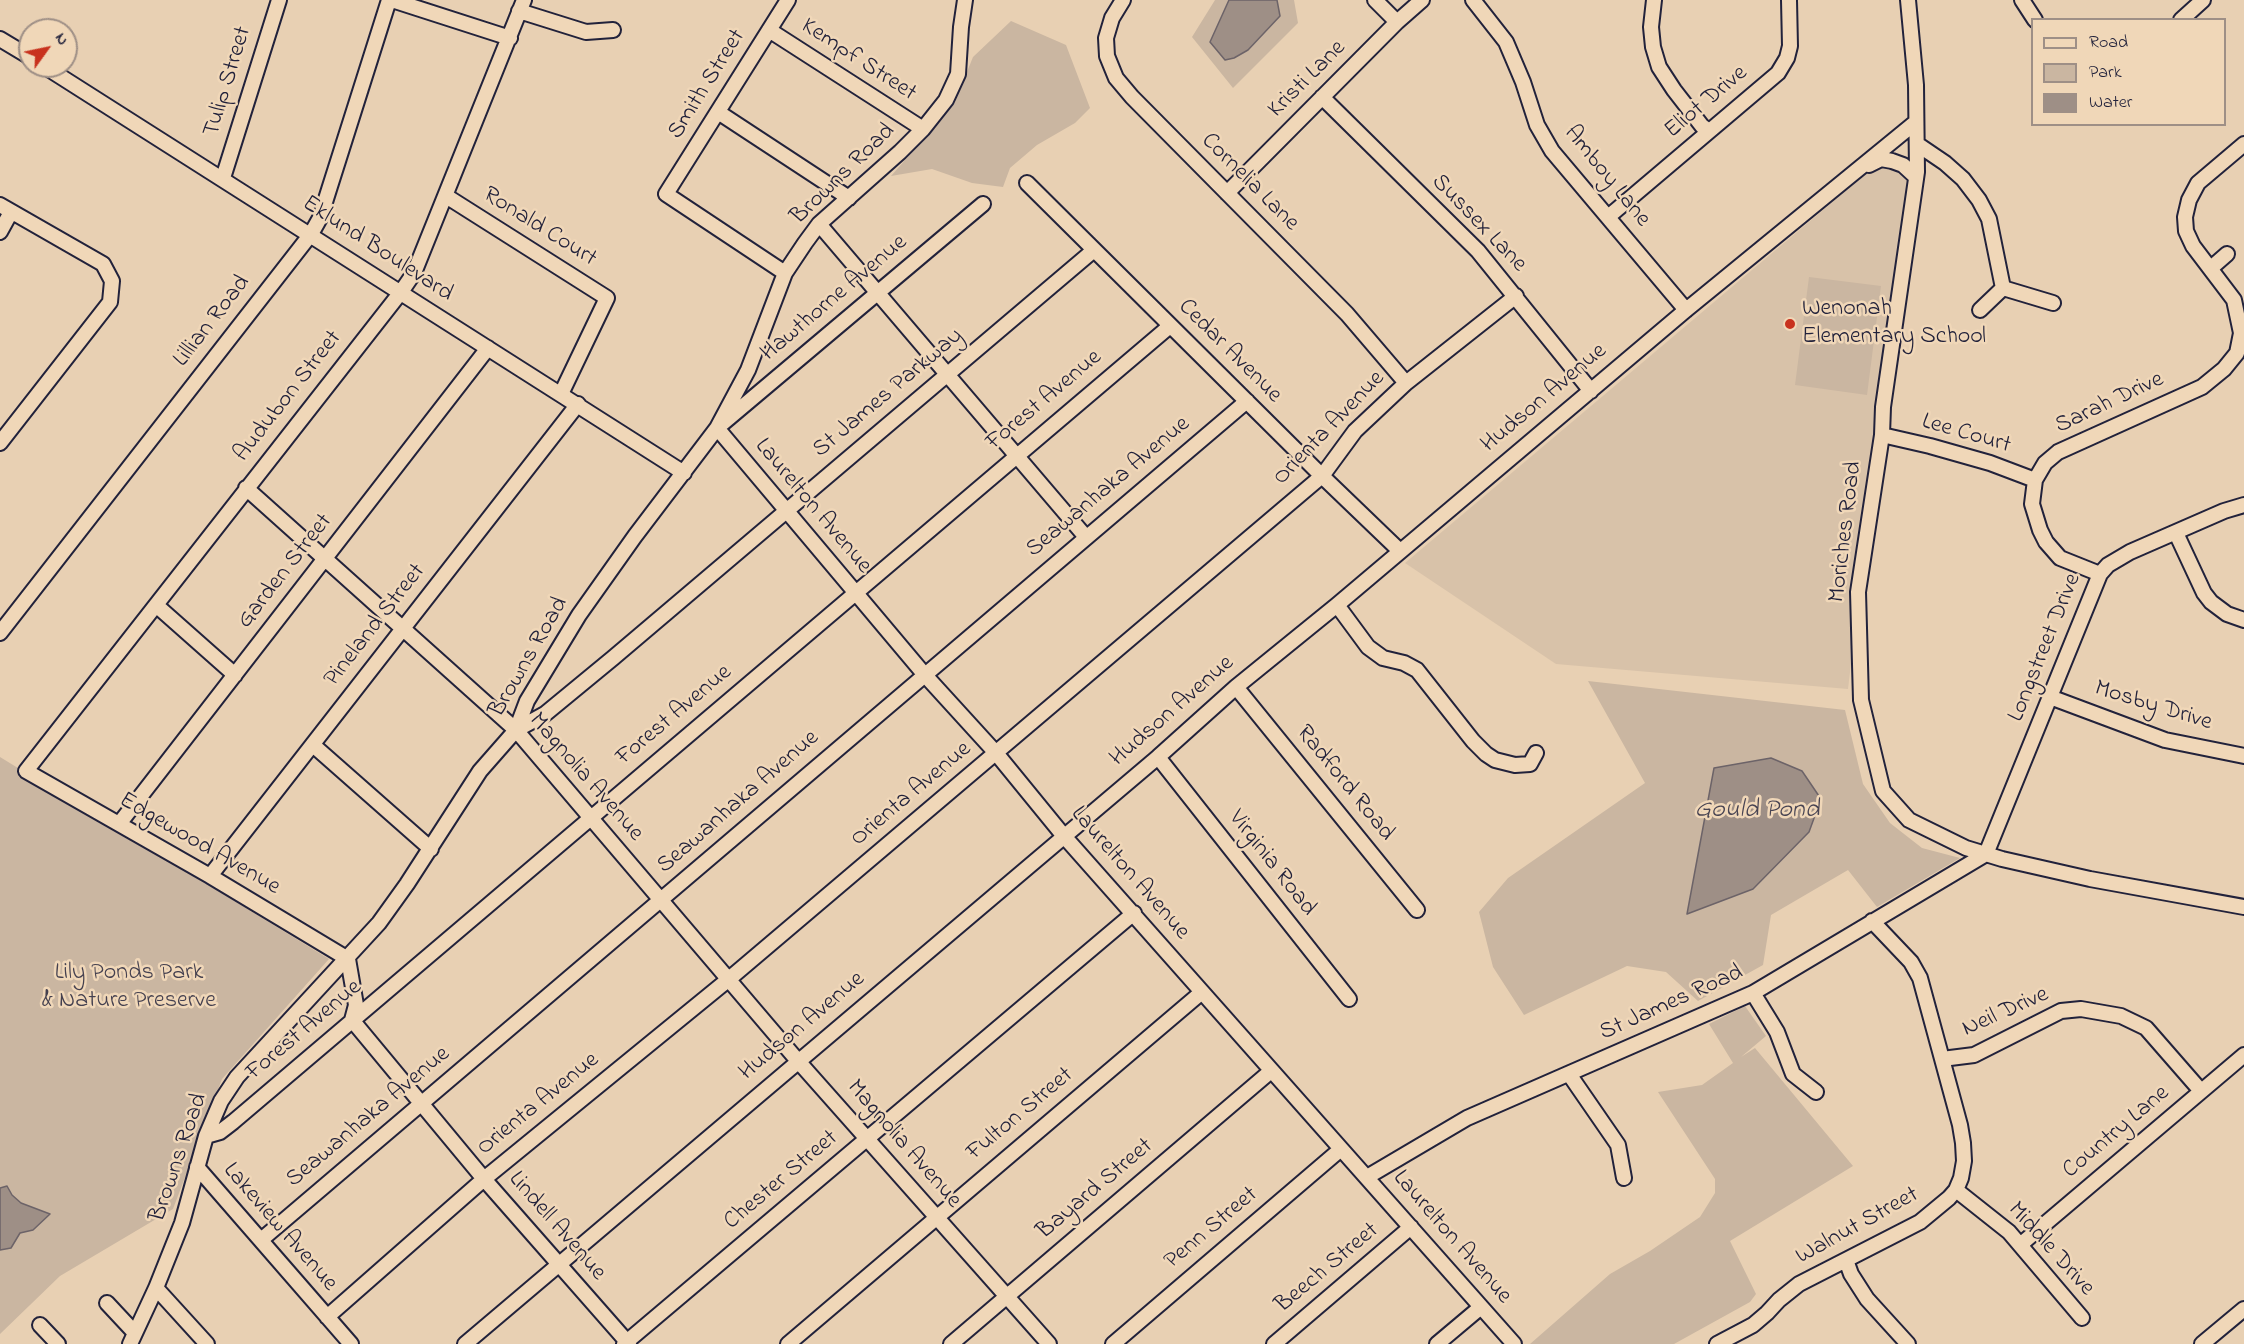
<!DOCTYPE html>
<style>
body{margin:0}
#map{position:relative;width:2244px;height:1344px;overflow:hidden;background:#e8d0b3;font-family:"Indie Flower",sans-serif}
canvas{display:block}
.legend{position:absolute;left:2031px;top:18px;width:195px;height:108px;box-sizing:border-box;background:#f0d7b8;border:2px solid #9e8f86;margin:0;padding:8px 10px;list-style:none;font-size:18px;color:#22223b}
.legend li{display:flex;align-items:center;gap:12px;height:30px}
.legend b{width:30px;border:2px solid #9e8f86}
.north{position:absolute;left:18px;top:18px;width:60px;height:60px;box-sizing:border-box;background:#f0d7b8;border:2px solid #9e8f86;border-radius:50%;rotate:57deg;font-size:16px;font-weight:700;line-height:24px;text-align:center;color:#22223b}
.north::after{content:'';display:block;margin:auto;width:21px;height:27px;background:#c8321e;clip-path:polygon(50% 0,100% 100%,50% 72%,0 100%)}
</style>
<div id="map">
<canvas width="2244" height="1344"></canvas>
<ul class="legend">
<li><b style="height:8px;background:#f0d7b8"></b>Road</li>
<li><b style="height:16px;background:#cab6a1"></b>Park</li>
<li><b style="height:16px;background:#9e8f86"></b>Water</li>
</ul>
<div class="north">N</div>
</div>
<script>
const context = document.querySelector('canvas').getContext('2d');
context.lineJoin = 'round';
function fill(path, color) { context.fillStyle = color; context.fill(path, 'evenodd'); }
const poly = rows => new Path2D(rows.map(r => 'M' + r).join(''));
function trace(path, color, width, dash) { context.strokeStyle = color; context.lineWidth = width; context.lineCap = dash ? 'butt' : 'round'; context.setLineDash(dash || []); context.stroke(path); }
function write(font, color, halo, rows, align = 'center') {
  context.font = font + ' "Indie Flower",sans-serif'; context.lineWidth = 5; context.setLineDash([]); context.textBaseline = 'middle'; context.strokeStyle = halo; context.fillStyle = color; for (const [text, x, y, turn = 0] of rows) {
    context.save(); context.translate(x, y); context.rotate((+turn || 0) * Math.PI / 180); context.textAlign = isNaN(turn) ? turn : align; if (halo) context.strokeText(text, 0, 0); context.fillText(text, 0, 0); context.restore();
  }
}
const built = poly([
 [1890,162,1905,169,1908,185,1848,689,1556,664,1405,563,1874,167]
]);
const green = poly([
 [1215,0,1229,0,1210,42,1248,50,1280,16,1277,0,1294,0,1298,23,1233,88,1192,37],
 [1011,21,1066,45,1090,108,1075,123,1037,145,1010,168,1003,187,972,183,932,169,891,176,954,104,973,57],
 [1809,277,1881,286,1867,395,1795,385],
 [1588,681,1845,710,1863,784,1890,823,1922,848,1960,858,1877,907,1848,870,1771,915,1763,965,1698,1001,1666,972,1627,966,1524,1015,1493,967,1479,912,1508,878,1645,783],
 [0,757,329,959,222,1079,173,1209,60,1276,0,1334],
 [1745,1006,1766,1036,1741,1057,1755,1048,1853,1166,1730,1241,1756,1294,1750,1302,1674,1344,1530,1344,1610,1274,1650,1251,1700,1217,1715,1193,1715,1179,1658,1092,1702,1085,1733,1063,1709,1024]
]);
const water = poly([
 [1229,0,1277,0,1280,16,1248,50,1234,58,1225,60,1210,42,1229,0],
 [1771,758,1802,771,1821,799,1809,832,1753,889,1687,914,1714,768,1771,758],
 [7,1186,12,1195,21,1203,50,1214,33,1230,20,1233,11,1248,0,1250,0,1188,7,1186]
]);
const minor = poly([
 [392,0,510,38],
 [524,0,414,273,401,292,26,771,210,876,348,959,356,1005,352,1020,484,1179,629,1344],
 [1123,0,1112,18,1106,38,1107,56,1116,78,1132,97,1347,314,1406,383],
 [1375,0,1397,22],
 [1473,0,1506,42,1523,82,1537,125,1552,151,1686,310],
 [1654,0,1651,27,1653,47,1659,67,1674,90,1702,126,1709,131],
 [1908,0,1916,85,1917,172,1883,407,1882,435,1858,592,1861,700,1883,791,1909,820,1966,848,2002,859,2090,879,2244,907],
 [2022,0,2035,20],
 [519,11,586,32,613,30],
 [2181,20,2203,0],
 [769,30,923,129],
 [0,39,30,57],
 [44,66,684,473],
 [1322,97,1478,251,1591,391],
 [718,112,849,198],
 [1917,144,1945,163,1963,179,1979,200,1989,219,2003,288,1980,310],
 [1869,165,1881,159,1892,161,1903,165,1916,177],
 [223,178,279,0],
 [1027,183,1322,476,1400,551],
 [1227,193,1397,22,1422,0],
 [446,196,607,298,561,394],
 [0,205,103,264,112,281,110,302,0,443],
 [1608,217,1778,73,1787,58,1790,46,1789,0],
 [819,224,1085,536],
 [0,232,11,212],
 [2211,268,2227,254],
 [785,273,666,194,788,0],
 [2003,288,2053,303],
 [723,423,983,204],
 [717,428,924,674,996,753,1063,835,1514,1344],
 [1882,435,1930,446,1990,463,2035,480],
 [246,488,516,730,798,1061,1049,1344],
 [2176,533,2204,593,2211,602,2227,614,2244,620],
 [2100,574,2060,558,2046,542,2040,530,2032,504,2035,480,2045,463,2058,452,2202,387,2224,369,2237,353,2241,333,2234,300,2193,246,2186,231,2185,217,2189,200,2198,183,2244,144],
 [156,605,235,675],
 [1337,605,1368,647,1383,658,1404,663,1417,670,1473,741,1486,754,1495,760,1515,765,1530,764,1536,753],
 [0,633,311,234,320,218,389,0],
 [1236,687,1417,910],
 [2050,697,2165,740,2244,756],
 [516,730,545,714,613,658,1094,250],
 [313,745,431,849],
 [1158,757,1349,999],
 [119,824,488,348],
 [210,876,578,404],
 [1753,993,1777,1032,1793,1074,1816,1092],
 [1942,1059,1974,1055,2061,1011,2081,1009,2121,1016,2146,1028,2201,1091],
 [1569,1074,1618,1145,1624,1178],
 [206,1136,220,1132,233,1122,1170,326],
 [197,1167,351,1344],
 [1367,1177,1467,1118,1753,993,1986,854,2100,574,2108,565,2130,552,2224,511,2244,505],
 [1956,1190,2009,1232,2082,1318],
 [261,1240,1247,401],
 [2020,1245,2244,1055],
 [1846,1260,1851,1274,1867,1299,1908,1344],
 [156,1288,207,1344],
 [107,1303,135,1333],
 [327,1317,484,1179,729,979,1322,476,1355,431,1406,383,1516,296],
 [40,1325,58,1344],
 [130,1344,156,1288,182,1223,206,1136,221,1101,237,1077,379,923,407,884,480,771,516,730,527,701,579,615,635,536,717,428,748,370,785,273,805,243,819,224,900,152,923,129,946,100,958,74,961,27,965,0],
 [465,1344,1158,757,1236,687,1337,605,1686,310,1916,122],
 [624,1344,1134,913],
 [788,1344,1202,992],
 [951,1344,1271,1071],
 [1113,1344,1341,1149],
 [1274,1344,1411,1227],
 [1437,1344,1481,1307],
 [1717,1344,1753,1325,1767,1313,1779,1300,1799,1284,1920,1222,1949,1198,1956,1190,1961,1178,1964,1161,1963,1143,1960,1125,1920,978,1911,962,1872,921],
 [2202,1344,2244,1309]
]);
const markers = [
 [1790,324,6,"#c8321e"]
];
const streetNames = [
 ["Kempf Street",858,61,33],
 ["Kristi Lane",1308,80,-45],
 ["Tulip Street",229,82,-73],
 ["Smith Street",708,85,-58],
 ["Eliot Drive",1707,103,-40],
 ["Browns Road",844,175,-44],
 ["Amboy Lane",1606,177,51],
 ["Cornelia Lane",1249,183,45],
 ["Sussex Lane",1478,224,46],
 ["Ronald Court",539,228,32],
 ["Eklund Boulevard",377,250,33],
 ["Hawthorne Avenue",835,299,-40],
 ["Lillian Road",213,322,-52],
 ["Cedar Avenue",1229,352,45],
 ["St James Parkway",889,394,-40],
 ["Audubon Street",289,397,-52],
 ["Hudson Avenue",1545,399,-40],
 ["Forest Avenue",1045,401,-40],
 ["Sarah Drive",2110,404,-25],
 ["Orienta Avenue",1330,429,-46],
 ["Lee Court",1966,435,16],
 ["Seawanhaka Avenue",1109,488,-40],
 ["Laurelton Avenue",812,507,50],
 ["Moriches Road",1847,532,-83],
 ["Garden Street",286,572,-52],
 ["Pineland Street",376,626,-52],
 ["Longstreet Drive",2046,648,-68],
 ["Browns Road",530,658,-60],
 ["Mosby Drive",2153,707,17],
 ["Hudson Avenue",1173,712,-41],
 ["Forest Avenue",675,716,-40],
 ["Magnolia Avenue",585,778,49],
 ["Radford Road",1344,784,51],
 ["Orienta Avenue",912,795,-40],
 ["Seawanhaka Avenue",739,803,-41],
 ["Edgewood Avenue",199,845,30],
 ["Virginia Road",1271,864,52],
 ["Laurelton Avenue",1129,874,49],
 ["St James Road",1672,1004,-24],
 ["Neil Drive",2006,1013,-24],
 ["Hudson Avenue",803,1027,-40],
 ["Forest Avenue",305,1031,-40],
 ["Orienta Avenue",539,1105,-39],
 ["Fulton Street",1021,1115,-40],
 ["Seawanhaka Avenue",369,1118,-40],
 ["Country Lane",2117,1133,-40],
 ["Magnolia Avenue",903,1145,49],
 ["Browns Road",180,1158,-71],
 ["Chester Street",782,1181,-40],
 ["Bayard Street",1096,1190,-40],
 ["Lindell Avenue",556,1227,49],
 ["Walnut Street",1858,1227,-29],
 ["Lakeview Avenue",279,1228,49],
 ["Penn Street",1212,1229,-40],
 ["Laurelton Avenue",1451,1238,49],
 ["Middle Drive",2050,1250,48],
 ["Beech Street",1328,1269,-40]
];
const poiNames = [
 ["Wenonah",1802,310],
 ["Elementary School",1802,338]
];
const parkNames = [
 ["Lily Ponds Park",129,974],
 ["& Nature Preserve",129,1002]
];
const waterNames = [
 ["Gould Pond",1757,812]
];
fill(built, '#d8c2a9');
fill(green, '#cab6a1');
fill(water, '#9e8f86');
trace(water, '#6c6368', 1.5);
trace(minor, '#22223b', 18);
trace(minor, '#f0d7b8', 14);
for (const [x, y, r, color] of markers) { const dot = new Path2D(); dot.arc(x, y, r, 0, 2 * Math.PI); context.fillStyle = color; context.fill(dot); trace(dot, '#f0d7b8', 2); }
write('24px', '#22223b', '#f0d7b8', streetNames);
write('24px', '#22223b', '#f0d7b8', poiNames, 'left');
write('24px', '#44404f', '#f0d7b8', parkNames);
write('italic 26px', '#474352', '#f0d7b8', waterNames);
</script>
